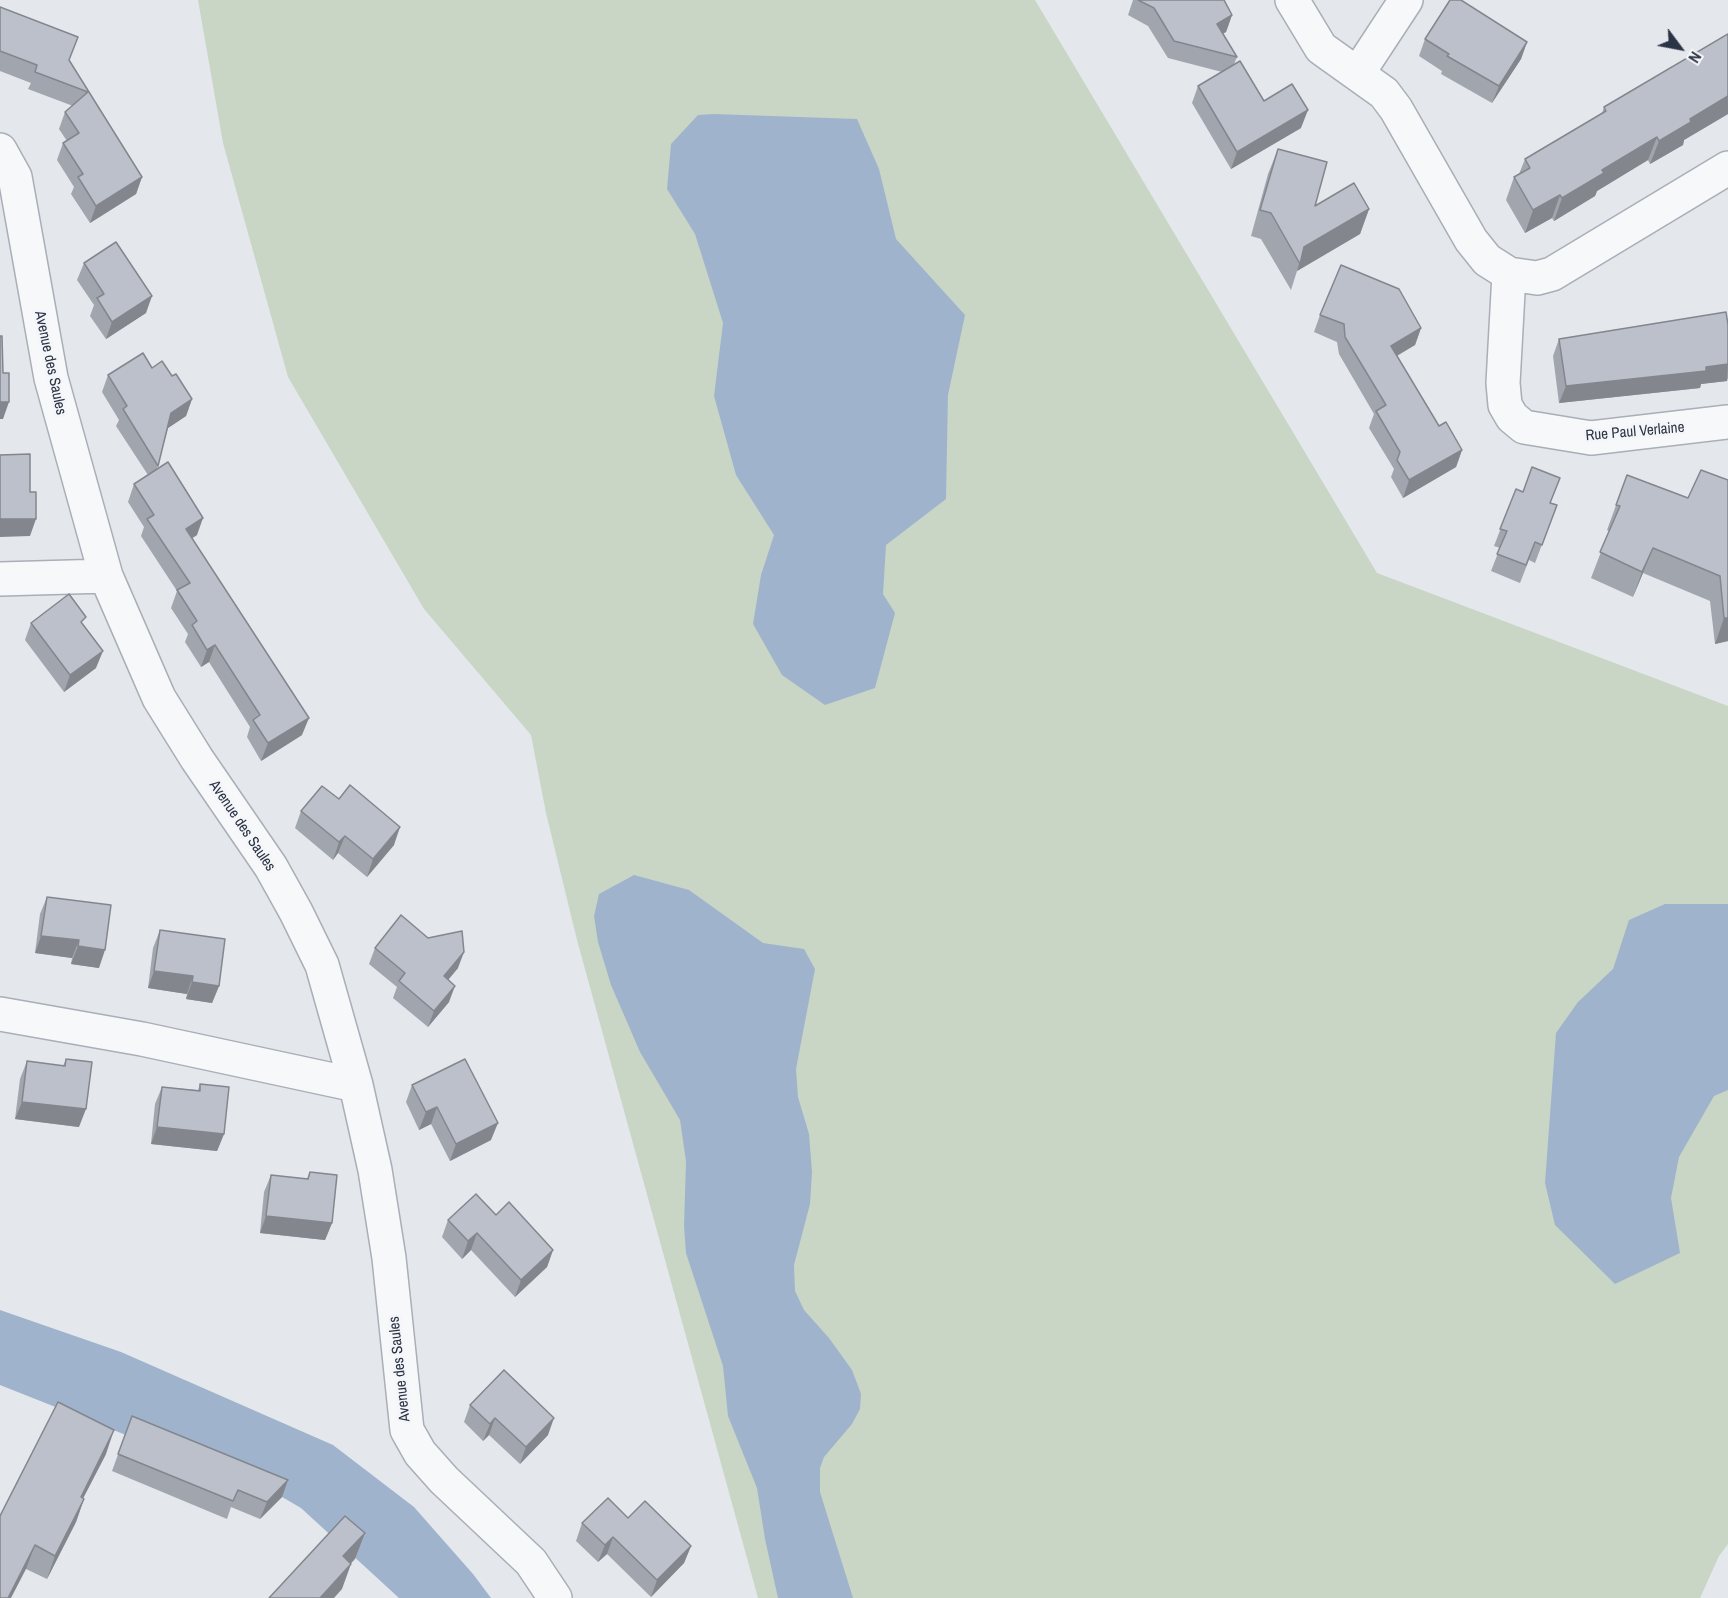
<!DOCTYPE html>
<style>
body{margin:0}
#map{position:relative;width:1728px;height:1598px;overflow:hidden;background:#e4e7ec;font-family:"Archivo Narrow",sans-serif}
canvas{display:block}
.north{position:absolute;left:1650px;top:18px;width:60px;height:60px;-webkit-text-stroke:4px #f4f6f9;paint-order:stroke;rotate:122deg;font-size:16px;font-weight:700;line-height:24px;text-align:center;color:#2b3445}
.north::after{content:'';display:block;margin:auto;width:21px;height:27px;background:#2b3445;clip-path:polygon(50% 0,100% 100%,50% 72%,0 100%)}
</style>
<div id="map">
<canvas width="1728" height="1598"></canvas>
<div class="north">N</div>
</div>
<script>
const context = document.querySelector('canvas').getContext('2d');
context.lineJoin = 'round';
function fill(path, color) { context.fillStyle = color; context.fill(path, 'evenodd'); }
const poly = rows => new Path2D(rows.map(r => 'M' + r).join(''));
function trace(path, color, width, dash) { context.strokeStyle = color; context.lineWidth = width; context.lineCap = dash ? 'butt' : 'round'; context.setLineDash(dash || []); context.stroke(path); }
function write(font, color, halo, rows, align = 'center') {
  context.font = font + ' "Archivo Narrow",sans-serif'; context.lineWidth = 6; context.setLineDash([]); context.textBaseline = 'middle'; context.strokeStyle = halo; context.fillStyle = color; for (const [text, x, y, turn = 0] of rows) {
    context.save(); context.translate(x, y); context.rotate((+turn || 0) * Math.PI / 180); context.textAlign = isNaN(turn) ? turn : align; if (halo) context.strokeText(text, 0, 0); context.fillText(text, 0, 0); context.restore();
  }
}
const green = poly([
 [198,0,1035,0,1377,573,1728,706,1728,1544,1719,1556,1700,1598,758,1598,577,940,546,813,531,735,424,609,288,377,223,143]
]);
const water = poly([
 [714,114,857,119,879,169,896,239,965,315,948,395,946,499,886,545,883,594,895,613,875,688,825,705,782,675,753,624,761,575,774,535,736,475,714,396,723,323,695,234,667,189,671,144,698,115],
 [634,875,689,890,763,943,804,949,815,969,796,1069,798,1097,809,1134,812,1172,810,1204,794,1265,795,1291,804,1310,829,1338,852,1370,861,1394,860,1409,852,1424,824,1457,820,1468,820,1492,853,1598,778,1598,765,1539,757,1488,728,1416,723,1366,686,1253,684,1226,686,1161,680,1120,640,1052,611,985,598,942,594,916,599,894],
 [1665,904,1728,904,1728,1090,1714,1096,1679,1157,1671,1198,1680,1253,1615,1284,1555,1225,1545,1183,1556,1033,1578,1002,1613,969,1629,920],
 [0,1310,121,1352,333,1445,414,1507,473,1574,491,1598,399,1598,301,1508,282,1497,0,1385]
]);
const minor = poly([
 [1292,0,1321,48,1384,93,1396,109,1471,240,1487,260,1509,274,1537,278,1552,274,1728,168],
 [1358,73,1406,0],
 [0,150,15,177,51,378,106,576,159,698,197,759,271,867,296,912,322,965,356,1085],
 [1509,274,1503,383,1505,405,1512,417,1524,427,1591,438,1728,422],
 [0,579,106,576],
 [0,1014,142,1039,356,1085,375,1170,389,1258,407,1430,420,1453,444,1480,531,1562,555,1598]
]);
const wall = poly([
 [1133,0,1224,0,1232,15,1226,32,1223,33,1237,57,1234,64,1264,101,1301,128,1231,169,1192,103,1198,86,1222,72,1168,58,1148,26,1128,15],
 [0,7,69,60,142,177,136,194,90,223,71,194,74,187,57,160,63,143,67,141,59,129,65,112,73,106,28,89,31,83,0,71],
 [1728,34,1728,114,1684,140,1683,145,1650,164,1648,160,1597,191,1595,196,1554,221,1552,218,1525,233,1506,200,1514,177,1519,174,1525,159,1602,113,1604,107],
 [1425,39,1527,42,1521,59,1492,103,1441,74,1442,71,1419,56],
 [1278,149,1315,206,1369,209,1360,234,1297,271,1291,290,1261,239,1251,236,1268,174],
 [84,263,146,313,106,339,90,316,94,305,77,280],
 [1320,315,1421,328,1415,345,1397,356,1439,426,1462,450,1456,467,1403,498,1391,477,1394,469,1369,428,1374,414,1339,354,1337,342,1314,332],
 [1728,325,1728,378,1727,381,1701,384,1700,388,1559,403,1553,356,1559,339],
 [152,368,172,376,192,399,186,416,168,428,157,469,197,535,192,538,302,735,261,761,247,737,250,727,209,662,201,667,185,642,188,634,171,608,177,591,141,536,144,527,128,502,134,484,148,475,116,426,119,420,102,392,108,375],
 [1627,475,1688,498,1728,480,1728,641,1715,644,1710,601,1643,573,1633,597,1591,578,1609,531,1607,530],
 [1516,489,1557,505,1535,563,1529,560,1520,583,1491,571,1500,548,1494,546],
 [31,623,84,625,96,668,64,692,25,640],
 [301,811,394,845,367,877,338,853,333,860,295,828],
 [47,897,99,968,71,964,72,958,35,953,40,914],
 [160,930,219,986,212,1003,186,999,187,994,148,988,153,948],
 [375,948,458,968,448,980,449,1002,428,1027,393,998,397,987,369,964],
 [66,1059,79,1127,15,1119,20,1079,27,1061,63,1066],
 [200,1084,224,1134,217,1151,151,1144,155,1104,162,1087,198,1090],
 [412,1085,491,1140,450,1161,431,1124,419,1130,406,1102],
 [310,1172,332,1223,325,1240,260,1233,264,1192,271,1175,307,1179],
 [496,1215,553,1250,547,1267,515,1297,471,1250,462,1259,442,1237,448,1220],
 [470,1405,548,1435,520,1464,489,1435,483,1441,464,1422],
 [132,1416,282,1497,260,1519,231,1507,227,1519,112,1471],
 [106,1454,83,1498,84,1499,76,1522,47,1579,26,1569,0,1516],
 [628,1518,691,1546,684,1563,651,1597,607,1554,598,1562,576,1541,582,1523]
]);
const shadedWall = poly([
 [1232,15,1226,32,1211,41,1217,24],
 [1527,42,1521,59,1492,103,1499,86],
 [1728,96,1728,114,1684,140,1683,145,1650,164,1659,141,1690,119],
 [1308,110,1301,128,1231,169,1237,152],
 [1657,137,1648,160,1597,191,1595,196,1554,221,1562,198,1602,170],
 [142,177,136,194,90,223,96,206],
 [1560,195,1552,218,1525,233,1533,210],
 [1369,209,1360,234,1297,271,1304,247],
 [152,296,146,313,106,339,112,322],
 [1421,328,1415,345,1384,363,1391,346],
 [1728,364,1727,381,1701,384,1700,388,1559,403,1566,386],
 [192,399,186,416,165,430,171,413],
 [0,402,9,402,3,419,0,419],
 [1462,450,1456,467,1403,498,1409,480],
 [203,518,197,535,180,546,186,529],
 [0,519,36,519,30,536,0,537],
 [1653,548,1643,573,1633,597,1642,572],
 [1724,618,1728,618,1728,641,1715,644],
 [215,645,209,662,201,667,207,650],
 [103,651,96,668,64,692,70,675],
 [309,718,302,735,261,761,268,743],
 [400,827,394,845,367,877,373,859],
 [345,836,338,853,333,860,339,842],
 [41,936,79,940,72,958,35,953],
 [78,946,105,950,99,968,71,964],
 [464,952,458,968,438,992,444,976],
 [154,971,193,976,187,994,148,988],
 [192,982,219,986,212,1003,186,999],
 [455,986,449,1002,428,1027,434,1011],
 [22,1102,86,1109,79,1127,15,1119],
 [437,1107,431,1124,419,1130,426,1112],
 [498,1123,491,1140,450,1161,456,1144],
 [157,1127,224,1134,217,1151,151,1144],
 [266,1216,332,1223,325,1240,260,1233],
 [477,1233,471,1250,462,1259,468,1241],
 [553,1250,547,1267,515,1297,521,1280],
 [495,1418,489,1435,483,1441,490,1424],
 [554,1418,548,1435,520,1464,526,1447],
 [114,1430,106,1454,72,1520,81,1497],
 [288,1480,282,1497,260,1519,267,1502],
 [84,1499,76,1522,47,1579,55,1556],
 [365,1533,355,1559,334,1582,343,1556],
 [613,1537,607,1554,598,1562,605,1545],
 [35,1545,26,1569,11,1598,8,1598],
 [691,1546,684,1563,651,1597,657,1580],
 [351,1564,342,1589,334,1598,320,1598]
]);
const building = poly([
 [1138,0,1224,0,1232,15,1217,24,1237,57,1174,41,1154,8,1138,0],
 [1450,0,1461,0,1527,42,1499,86,1447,56,1449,54,1425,39,1450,0],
 [0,7,78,37,69,60,142,177,96,206,78,177,83,174,63,143,79,133,65,112,88,92,35,72,37,65,0,51,0,7],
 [1728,34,1728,96,1690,119,1691,122,1659,141,1657,137,1602,170,1604,173,1562,198,1560,195,1533,210,1514,177,1530,168,1525,159,1606,111,1604,107,1728,34],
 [1240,61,1264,101,1292,84,1308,110,1237,152,1198,86,1240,61],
 [1278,149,1327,162,1315,206,1354,183,1369,209,1304,247,1300,264,1271,213,1260,210,1278,149],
 [116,242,152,296,112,322,97,298,104,294,84,263,116,242],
 [1341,265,1399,289,1421,328,1391,346,1439,426,1446,422,1462,450,1409,480,1397,460,1400,452,1376,411,1386,405,1345,337,1344,324,1320,315,1341,265],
 [1726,312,1728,325,1728,364,1706,367,1706,371,1566,386,1559,339,1726,312],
 [0,336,2,336,3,373,9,373,9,402,0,402,0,336],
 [143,353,152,368,162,361,172,376,176,374,192,399,171,413,158,466,123,409,127,406,108,375,143,353],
 [30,454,30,492,36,492,36,519,0,519,0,455,30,454],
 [168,462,203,518,186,529,309,718,268,743,253,720,260,715,215,645,207,650,192,625,197,621,177,590,190,583,147,519,154,515,134,484,168,462],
 [1532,467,1560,478,1550,503,1557,505,1542,545,1535,542,1526,565,1497,554,1507,531,1500,529,1516,489,1523,492,1532,467],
 [1701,470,1728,480,1728,618,1724,618,1720,576,1653,548,1642,572,1600,552,1620,506,1616,505,1627,475,1688,498,1701,470],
 [69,594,86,617,81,622,103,651,70,675,31,623,69,594],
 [350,785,400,827,373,859,345,836,339,842,301,811,322,786,339,799,350,785],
 [47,897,111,905,105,950,78,946,79,940,41,936,47,897],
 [401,915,428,938,462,931,464,952,444,976,455,986,434,1011,399,981,405,973,375,948,401,915],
 [160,930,225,939,219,986,192,982,193,976,154,971,160,930],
 [66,1059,92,1062,86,1109,22,1102,27,1061,65,1066,66,1059],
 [465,1059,498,1123,456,1144,437,1107,426,1112,412,1085,465,1059],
 [200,1084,229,1087,224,1134,157,1127,162,1087,200,1091,200,1084],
 [310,1172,337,1175,332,1223,266,1216,271,1175,308,1179,310,1172],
 [476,1194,496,1215,509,1202,553,1250,521,1280,477,1233,468,1241,448,1220,476,1194],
 [504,1370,554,1418,526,1447,495,1418,490,1424,470,1405,504,1370],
 [58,1402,114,1430,81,1497,84,1499,55,1556,35,1545,8,1598,0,1598,0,1516,58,1402],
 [132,1416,288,1480,267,1502,238,1490,233,1501,118,1454,132,1416],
 [608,1498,628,1518,645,1501,691,1546,657,1580,613,1537,605,1545,582,1523,608,1498],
 [345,1516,365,1533,343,1556,351,1564,320,1598,269,1598,345,1516]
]);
const streetNames = [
 ["Avenue des Saules",50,363,78],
 ["Rue Paul Verlaine",1635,432,-5],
 ["Avenue des Saules",242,826,56],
 ["Avenue des Saules",400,1369,-96]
];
fill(green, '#c9d6c5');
fill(water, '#9fb4cc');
trace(minor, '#a9aeb7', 36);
trace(minor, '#f7f8fa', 33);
fill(wall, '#a1a5ae');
fill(shadedWall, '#83868d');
fill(building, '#bbc0ca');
trace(building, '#83868d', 1.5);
write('15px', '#2b3445', '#f4f6f9', streetNames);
</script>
